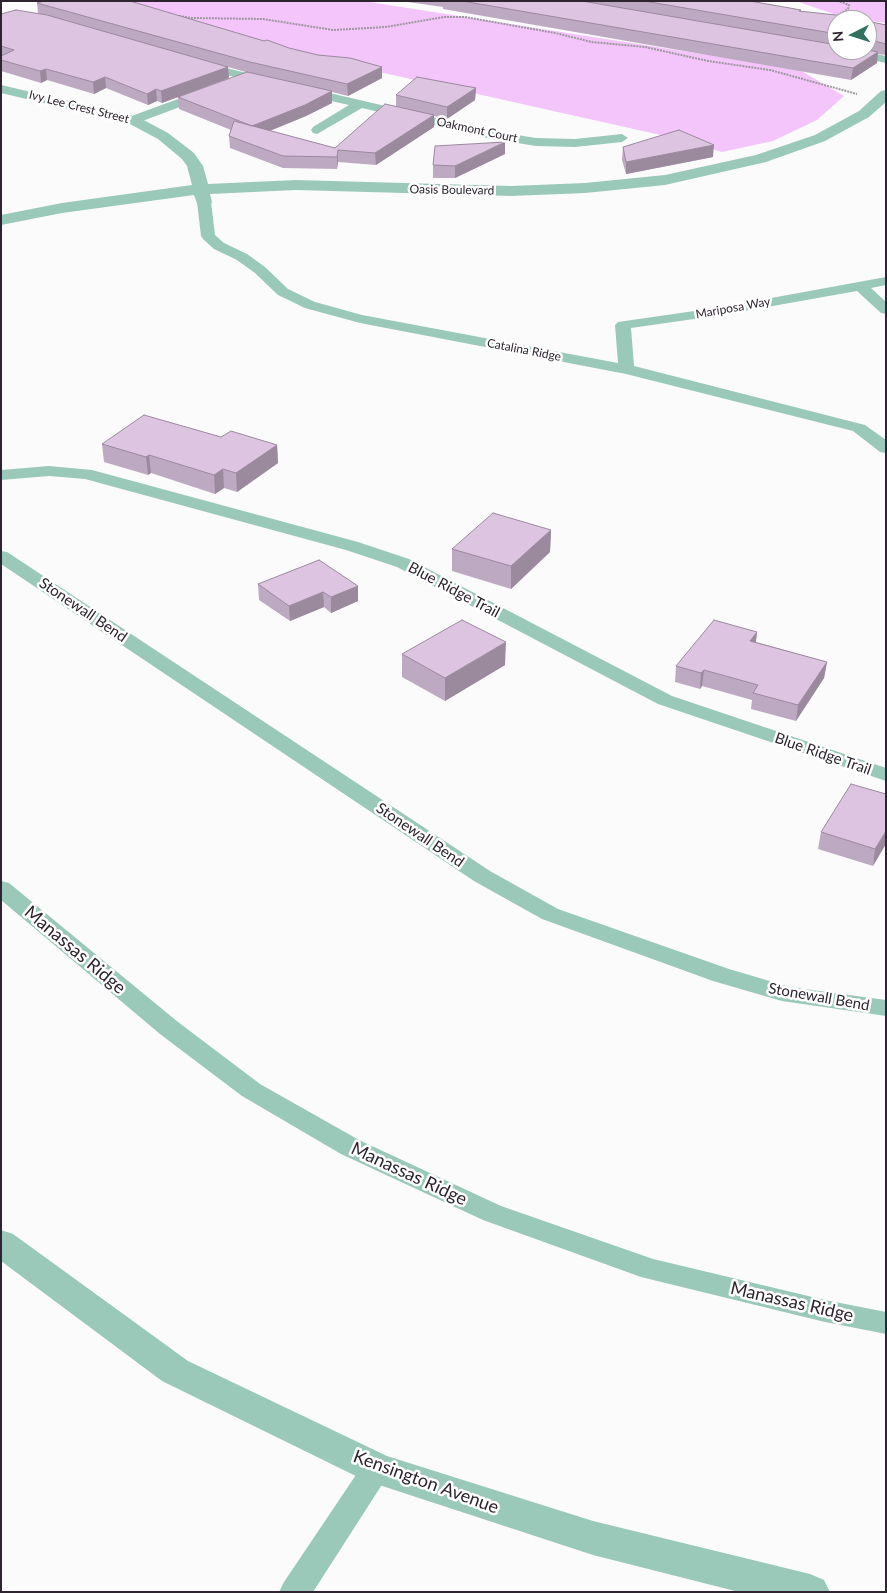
<!DOCTYPE html>
<style>
body{margin:0}
#map{position:relative;width:887px;height:1593px;overflow:hidden;background:#fbfbfb;font-family:Lato,sans-serif}
canvas{display:block}
.frame{position:absolute;inset:0;border:2px solid #2d242f;pointer-events:none}
.north{position:absolute;left:827px;top:10px;width:50px;height:50px;box-sizing:border-box;background:#fff;border:1px solid #aba7ac;border-radius:50%;rotate:265deg;font-size:14px;font-weight:700;line-height:20px;text-align:center;color:#2d242f}
.north::after{content:'';display:block;margin:auto;width:18px;height:22px;background:#317160;clip-path:polygon(50% 0,100% 100%,50% 72%,0 100%)}
</style>
<div id="map">
<canvas width="887" height="1593"></canvas>
<div class="frame"></div>
<div class="north">N</div>
</div>
<script>
const context = document.querySelector('canvas').getContext('2d');
context.lineJoin = 'round';
function fill(path, color) { context.fillStyle = color; context.fill(path, 'evenodd'); }
const poly = rows => new Path2D(rows.map(r => 'M' + r).join(''));
function trace(path, color, width, dash) { context.strokeStyle = color; context.lineWidth = width; context.lineCap = dash ? 'butt' : 'round'; context.setLineDash(dash || []); context.stroke(path); }
function write(font, color, halo, rows, align = 'center') {
  context.font = font + ' Lato,sans-serif'; context.lineWidth = 5; context.setLineDash([]); context.textBaseline = 'middle'; context.strokeStyle = halo; context.fillStyle = color; for (const [text, x, y, turn = 0] of rows) {
    context.save(); context.translate(x, y); context.rotate((+turn || 0) * Math.PI / 180); context.textAlign = isNaN(turn) ? turn : align; if (halo) context.strokeText(text, 0, 0); context.fillText(text, 0, 0); context.restore();
  }
}
const green = poly([
 [122,1,362,1,376,3,798,69,844,96,817,120,773,141,722,152,656,134,223,37],
 [796,1,886,1,886,23,842,17]
]);
const path = poly([
 [179,16,192,18,263,19,333,30,386,27,444,17,465,17,555,33,592,42,645,47,708,61,770,70,857,94],
 [835,17,848,9,849,5,838,1]
]);
const minor = poly([
 [837,47,837,50,855,50,886,56,886,63,835,52,833,50,837,47],
 [202,62,271,79,273,82,267,86,198,67,196,65,198,63,202,62],
 [304,87,492,131,536,138,575,139,622,134,628,138,622,142,575,147,536,146,492,139,362,108,317,134,313,133,311,130,313,127,349,105,300,94,298,91,300,88,304,87],
 [205,89,209,90,211,93,209,96,137,123,133,124,127,120,129,117,205,89],
 [204,198,211,202,215,235,224,243,247,254,265,267,288,289,315,302,362,315,618,363,615,325,618,322,722,307,886,277,886,285,871,288,886,302,886,314,881,313,857,291,722,315,631,328,634,366,865,425,886,440,886,453,880,452,853,431,626,374,360,323,305,308,278,295,255,273,237,260,214,249,203,239,201,236,197,202,204,198],
 [49,466,92,470,358,542,409,559,672,696,886,768,886,781,658,704,397,567,346,550,85,479,49,476,1,480,1,470,49,466],
 [1,551,7,552,490,871,558,909,729,969,790,987,886,1000,886,1016,782,1001,713,981,542,919,474,881,1,564,1,551],
 [1,881,9,883,178,1022,260,1084,359,1140,501,1206,653,1259,825,1300,886,1312,886,1334,825,1322,641,1277,483,1220,341,1154,242,1096,160,1034,1,900,1,881],
 [377,1456,388,1460,392,1469,313,1592,279,1592,284,1582,366,1460,377,1456]
]);
const tertiary = poly([
 [1,85,138,117,168,133,194,153,203,166,208,184,296,180,511,186,585,183,665,175,756,155,815,135,859,111,881,91,886,90,886,102,869,117,825,141,766,162,665,185,585,193,511,196,296,190,210,194,212,202,210,206,204,207,198,206,194,195,62,213,1,225,1,215,62,203,192,185,187,166,182,159,158,139,128,123,1,93,1,85],
 [1,1230,13,1234,188,1361,387,1456,593,1521,810,1574,824,1580,830,1592,739,1592,593,1555,364,1480,162,1381,1,1261,1,1230]
]);
const wall = poly([
 [401,1,750,1,801,11,837,20,837,50,867,50,867,21,886,25,886,55,878,54,877,63,851,80,443,9,443,7],
 [37,3,289,48,318,55,382,67,382,78,348,96,332,92,332,103,306,116,270,131,335,148,396,106,396,95,476,88,475,100,447,119,434,116,434,127,376,165,338,162,337,169,283,168,230,148,229,136,231,130,179,109,178,97,249,73,228,67,229,78,162,103,157,101,148,105,106,88,94,94,47,80,41,83,1,71,1,14,38,13],
 [623,147,713,157,626,174,622,160],
 [505,154,455,178,433,178,433,165],
 [221,437,277,445,278,463,237,492,224,488,215,494,151,473,148,475,104,462,102,444],
 [551,530,550,552,511,589,452,571,452,549],
 [258,584,358,586,358,601,331,613,324,607,290,621,259,600],
 [757,632,756,642,827,662,824,678,796,721,751,709,752,700,702,686,700,689,675,682,676,666],
 [402,654,505,665,445,701,402,677],
 [886,794,873,866,818,849,821,832]
]);
const shadedWall = poly([
 [878,52,877,63,851,80,853,68],
 [228,67,229,78,162,103,161,91],
 [382,67,382,78,348,96,347,84],
 [46,69,47,80,41,83,40,71],
 [105,77,106,88,94,94,93,82],
 [476,88,475,100,447,119,447,107],
 [156,89,157,101,148,105,147,94],
 [332,91,332,103,306,116,252,138,252,126],
 [434,115,434,127,376,165,375,153],
 [505,142,505,154,455,178,455,166],
 [714,145,713,157,626,174,626,162],
 [338,150,338,162,337,169,337,157],
 [277,445,278,463,237,492,236,473],
 [149,455,151,473,148,475,146,457],
 [223,469,224,488,215,494,214,475],
 [551,530,550,552,511,589,511,566],
 [358,586,358,601,331,613,331,597],
 [323,592,324,607,290,621,289,606],
 [757,632,755,648,750,641],
 [506,642,505,665,445,701,445,678],
 [827,662,824,678,796,721,798,705],
 [704,670,702,686,700,689,701,673],
 [886,831,886,844,873,866,875,849]
]);
const building = poly([
 [44,1,130,1,264,41,267,40,289,48,318,55,350,58,382,67,347,84,250,62,37,3,44,1],
 [462,1,582,1,837,45,837,50,867,50,878,52,853,68,462,1],
 [644,1,750,1,801,10,799,11,836,15,862,20,837,20,837,34,644,1],
 [16,10,47,15,228,67,161,91,156,89,147,94,105,77,93,82,46,69,40,71,1,60,1,56,14,50,1,46,1,14,16,10],
 [867,21,886,25,886,44,867,39,867,21],
 [247,72,332,91,305,105,252,126,178,97,247,72],
 [417,77,476,88,447,107,396,95,417,77],
 [385,104,434,115,375,153,338,150,337,157,283,156,229,136,234,121,335,148,385,104],
 [679,130,714,145,626,162,623,147,679,130],
 [505,142,455,166,433,165,435,146,505,142],
 [144,415,221,437,231,431,277,445,236,473,223,469,214,475,149,455,146,457,102,444,144,415],
 [493,513,551,530,511,566,452,549,493,513],
 [319,560,358,586,331,597,323,592,289,606,258,584,319,560],
 [462,620,506,642,445,678,402,654,462,620],
 [714,620,757,632,750,641,827,662,798,705,753,693,758,685,704,670,701,673,676,666,714,620],
 [851,784,886,794,886,831,875,849,821,832,851,784]
]);
const farStreetnames = [
 ["Ivy Lee Crest Street",79,107,14],
 ["Oakmont Court",477,130,12],
 ["Oasis Boulevard",452,190,1],
 ["Mariposa Way",733,308,-10],
 ["Catalina Ridge",524,350,11]
];
const streetNames = [
 ["Blue Ridge Trail",454,590,28],
 ["Stonewall Bend",83,610,34],
 ["Blue Ridge Trail",823,754,19],
 ["Stonewall Bend",420,835,34],
 ["Stonewall Bend",819,997,10]
];
const nearStreetnames = [
 ["Manassas Ridge",75,950,40],
 ["Manassas Ridge",409,1174,25],
 ["Manassas Ridge",792,1302,13],
 ["Kensington Avenue",426,1482,20]
];
fill(green, '#f4c5fb');
trace(path, '#9c989d', 2, [2, 1]);
fill(minor, '#9ac8b9');
fill(tertiary, '#9ac8b9');
fill(wall, '#bea9c2');
fill(shadedWall, '#9b899e');
fill(building, '#ddc4e1');
trace(building, '#9b899e', 1);
write('12px', '#2d242f', '#fff', farStreetnames);
write('15px', '#2d242f', '#fff', streetNames);
write('18px', '#2d242f', '#fff', nearStreetnames);
</script>
